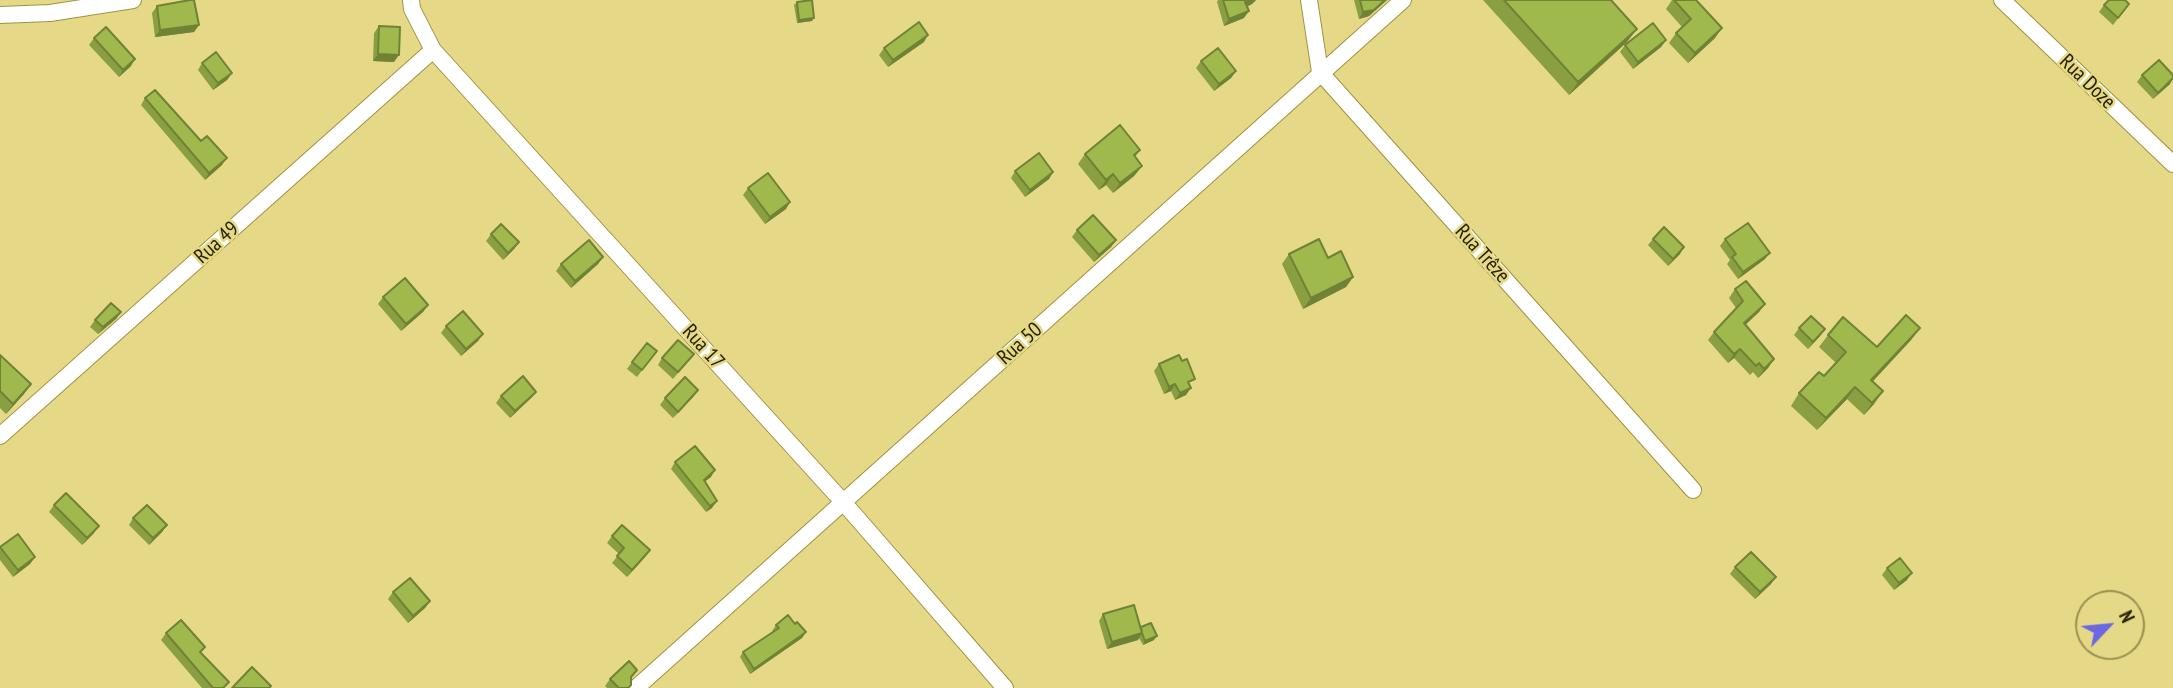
<!DOCTYPE html>
<meta charset="utf-8">
<style>
body{margin:0}
#map{position:relative;width:2173px;height:688px;overflow:hidden;background:#e5d988;font-family:"PT Sans Narrow",sans-serif}
canvas{display:block}
.north{position:absolute;left:2075px;top:590px;width:70px;height:70px;box-sizing:border-box;background:#e5d988;border:2px solid #999052;border-radius:50%;rotate:64deg;font-size:19px;font-weight:700;line-height:28px;text-align:center;color:#282201}
.north::after{content:'';display:block;margin:auto;width:24px;height:32px;background:#6c68e2;clip-path:polygon(50% 0,100% 100%,50% 72%,0 100%)}
</style>
<div id="map">
<canvas width="2173" height="688"></canvas>
<div class="north">N</div>
</div>
<script>
const context = document.querySelector('canvas').getContext('2d');
context.lineJoin = 'round';
const poly = rows => new Path2D(rows.map(r => 'M' + r).join(''));
function trace(path, color, width, dash) { context.strokeStyle = color; context.lineWidth = width; context.lineCap = dash ? 'butt' : 'round'; context.setLineDash(dash || []); context.stroke(path); }
function fill(path, color) { context.fillStyle = color; context.fill(path, 'evenodd'); }
function write(font, color, halo, rows, align = 'center') {
  context.font = font + ' "PT Sans Narrow",sans-serif'; context.lineWidth = 5; context.setLineDash([]); context.textBaseline = 'middle'; context.strokeStyle = halo; context.fillStyle = color; for (const [text, x, y, turn = 0] of rows) {
    context.save(); context.translate(x, y); context.rotate((+turn || 0) * Math.PI / 180); context.textAlign = isNaN(turn) ? turn : align; if (halo) context.strokeText(text, 0, 0); context.fillText(text, 0, 0); context.restore();
  }
}
const minor = poly([
 [411,0,412,9,433,50,844,503,1005,688],
 [1309,0,1320,72,1693,490],
 [2002,0,2173,164],
 [0,15,50,13,133,0],
 [0,436,433,50],
 [636,688,1403,0]
]);
const wall = poly([
 [1218,0,1256,0,1252,4,1247,7,1244,18,1224,26,1217,2],
 [1354,0,1387,0,1369,16,1359,19],
 [1483,0,1611,0,1627,42,1569,95],
 [1672,0,1696,0,1715,38,1688,63,1669,43,1676,33,1682,27,1666,9],
 [797,2,812,21,797,23,794,5],
 [2129,4,2113,25,2099,12,2104,5],
 [157,6,199,25,194,32,155,37,152,13],
 [379,26,394,62,373,61,374,33],
 [94,38,131,66,119,77,89,45],
 [1666,40,1661,47,1633,69,1620,52,1625,45],
 [924,42,888,67,879,55,884,48],
 [1201,61,1236,71,1231,78,1214,91,1196,68],
 [202,63,232,73,227,80,213,90,198,70],
 [2142,75,2170,84,2153,99,2137,82],
 [145,98,222,165,205,180,141,105],
 [1140,150,1135,157,1142,166,1134,176,1113,193,1106,185,1099,190,1078,164,1085,154],
 [1015,171,1053,172,1049,179,1025,197,1011,178],
 [748,188,786,209,765,224,743,195],
 [1077,230,1116,240,1111,247,1094,262,1072,237],
 [491,234,519,242,514,249,503,260,486,241],
 [1653,239,1680,254,1668,266,1648,245],
 [1725,239,1765,259,1738,279,1727,264,1730,260,1720,246],
 [1289,254,1328,258,1353,277,1346,287,1303,309,1282,264],
 [603,257,598,264,571,288,556,271,561,264],
 [1735,289,1765,304,1759,312,1745,325,1774,359,1768,368,1758,378,1753,372,1750,375,1734,358,1728,363,1708,340,1714,332,1736,308,1729,298],
 [383,297,428,305,423,312,401,331,378,304],
 [121,312,116,319,98,334,90,327,95,320],
 [446,326,483,334,478,341,461,356,441,333],
 [1799,328,1820,336,1808,349,1794,335],
 [1920,328,1911,340,1872,382,1874,404,1864,415,1847,399,1817,430,1791,406,1799,393,1824,376,1836,363,1819,347,1828,335,1877,347],
 [657,351,637,377,627,369,632,362],
 [694,354,673,379,658,365,662,358],
 [0,355,24,394,6,414,0,408],
 [1159,364,1190,386,1186,395,1175,400,1171,391,1164,394,1154,371],
 [536,392,531,398,510,418,496,403,501,396],
 [693,397,673,418,660,405,665,398],
 [675,462,711,477,705,481,712,508,706,512,671,469],
 [54,505,94,533,82,545,49,512],
 [133,518,167,525,162,532,149,545,129,525],
 [18,534,35,557,30,564,13,577,0,560,0,548],
 [612,536,650,550,645,557,627,577,612,563,619,554,607,543],
 [1735,567,1771,584,1755,599,1730,574],
 [1887,568,1907,580,1894,590,1882,575],
 [393,592,430,601,425,608,408,623,388,599],
 [1103,614,1141,627,1154,640,1143,645,1139,638,1138,640,1107,649,1099,621],
 [795,624,806,632,802,638,750,674,740,657,743,652,774,632,772,631,776,625],
 [166,633,205,647,201,653,225,688,202,688,161,640],
 [610,679,631,679,631,685,629,688,607,688,605,686]
]);
const shadedWall = poly([
 [1251,0,1256,0,1252,4,1240,9,1245,2],
 [1385,0,1387,0,1369,16,1359,19,1363,12],
 [1249,11,1244,18,1224,26,1229,19],
 [814,18,812,21,797,23,799,20],
 [199,25,194,32,155,37,160,30],
 [1722,28,1715,38,1688,63,1695,53],
 [1637,29,1627,42,1569,95,1578,82],
 [928,35,924,42,888,67,893,60],
 [1666,40,1661,47,1633,69,1638,62],
 [378,54,399,55,394,62,373,61],
 [135,59,131,66,119,77,123,70],
 [1236,71,1231,78,1214,91,1219,84],
 [232,73,227,80,213,90,218,83],
 [2173,78,2170,84,2153,99,2158,93],
 [227,158,222,165,205,180,209,173],
 [1142,166,1134,176,1113,193,1120,183],
 [1053,172,1049,179,1025,197,1030,190],
 [1113,174,1106,185,1099,190,1106,180],
 [790,202,786,209,765,224,770,217],
 [1116,240,1111,247,1094,262,1099,255],
 [519,242,514,249,503,260,508,253],
 [1684,247,1680,254,1668,266,1673,259],
 [1770,253,1765,259,1738,279,1743,272],
 [603,257,598,264,571,288,575,281],
 [1353,277,1346,287,1303,309,1311,298],
 [1765,304,1759,312,1738,332,1744,323],
 [428,305,423,312,401,331,406,324],
 [121,312,116,319,98,334,103,327],
 [1920,328,1911,340,1862,393,1871,380],
 [1825,329,1820,336,1808,349,1813,342],
 [483,334,478,341,461,356,466,349],
 [1740,349,1734,358,1728,363,1734,354],
 [1774,359,1768,368,1758,378,1764,369],
 [31,384,24,394,6,414,13,404],
 [1175,384,1171,391,1164,394,1169,387],
 [1855,387,1847,399,1817,430,1826,418],
 [1191,388,1186,395,1175,400,1180,393],
 [698,390,693,397,673,418,678,412],
 [1883,391,1874,404,1864,415,1872,403],
 [536,392,531,398,510,418,515,411],
 [715,470,711,477,699,486,704,480],
 [717,501,712,508,706,512,710,506],
 [167,525,162,532,149,545,153,538],
 [99,526,94,533,82,545,87,538],
 [650,550,645,557,627,577,632,570],
 [35,557,30,564,13,577,18,570],
 [1912,573,1907,580,1894,590,1899,583],
 [1776,577,1771,584,1755,599,1760,592],
 [430,601,425,608,408,623,413,616],
 [806,632,802,638,750,674,754,669],
 [1142,633,1138,640,1107,649,1112,642],
 [1157,636,1154,640,1143,645,1145,641]
]);
const building = poly([
 [190,0,194,0,199,25,160,30,157,6,190,0],
 [812,0,814,18,799,20,797,2,812,0],
 [1223,0,1251,0,1245,2,1249,11,1229,19,1223,0],
 [1360,0,1385,0,1374,10,1363,12,1360,0],
 [1504,0,1611,0,1637,29,1578,82,1504,0],
 [1674,0,1696,0,1722,28,1695,53,1676,33,1691,19,1674,0],
 [2109,0,2125,0,2129,4,2118,18,2104,5,2109,0],
 [919,22,928,35,893,60,884,48,919,22],
 [1653,23,1666,40,1638,62,1625,45,1653,23],
 [379,26,400,27,399,55,378,54,379,26],
 [106,27,135,59,123,70,94,38,106,27],
 [1218,48,1236,71,1219,84,1201,61,1218,48],
 [216,52,232,73,218,83,202,63,216,52],
 [2159,60,2173,75,2173,78,2158,93,2142,75,2159,60],
 [155,90,201,141,207,136,227,158,209,173,145,98,155,90],
 [1120,125,1140,150,1134,155,1142,166,1120,183,1113,174,1106,180,1085,154,1120,125],
 [1039,153,1053,172,1030,190,1015,171,1039,153],
 [768,173,790,202,770,217,748,188,768,173],
 [1093,215,1116,240,1099,255,1077,230,1093,215],
 [1748,223,1770,253,1743,272,1732,257,1736,254,1725,239,1748,223],
 [501,224,519,242,508,253,491,234,501,224],
 [1664,227,1684,247,1673,259,1653,239,1664,227],
 [1319,239,1328,258,1341,251,1353,277,1311,298,1289,254,1319,239],
 [589,240,603,257,575,281,561,264,589,240],
 [405,278,428,305,406,324,383,297,405,278],
 [1746,281,1765,304,1744,323,1774,359,1764,369,1759,363,1756,366,1740,349,1734,354,1714,332,1743,301,1735,289,1746,281],
 [111,303,121,312,103,327,95,320,111,303],
 [463,311,483,334,466,349,446,326,463,311],
 [1906,315,1920,328,1871,380,1883,391,1872,403,1855,387,1826,418,1799,393,1819,372,1824,376,1846,352,1828,335,1843,317,1877,347,1906,315],
 [1811,316,1825,329,1813,342,1799,328,1811,316],
 [678,340,694,354,678,372,662,358,678,340],
 [647,343,657,351,642,370,632,362,647,343],
 [0,355,31,384,13,404,0,391,0,355],
 [1179,355,1182,361,1187,359,1195,379,1188,382,1191,388,1180,393,1175,384,1169,387,1159,364,1179,355],
 [523,376,536,392,515,411,501,396,523,376],
 [685,377,698,390,678,412,665,398,685,377],
 [695,446,715,470,704,480,717,501,710,506,675,462,695,446],
 [66,493,99,526,87,538,54,505,66,493],
 [147,505,167,525,153,538,133,518,147,505],
 [622,525,650,550,632,570,617,556,624,548,612,536,622,525],
 [18,534,35,557,18,570,0,547,18,534],
 [1751,552,1776,577,1760,592,1735,567,1751,552],
 [1900,558,1912,573,1899,583,1887,568,1900,558],
 [410,578,430,601,413,616,393,592,410,578],
 [1134,605,1142,633,1112,642,1103,614,1134,605],
 [788,615,795,624,797,622,806,632,754,669,743,652,779,628,776,625,788,615],
 [181,620,205,647,200,652,229,682,223,688,213,688,166,633,181,620],
 [1151,623,1157,636,1145,641,1142,633,1141,627,1151,623],
 [629,661,637,670,631,677,631,685,628,688,619,688,610,679,629,661],
 [252,667,271,686,269,688,232,688,252,667]
]);
const streetNames = [
 ["Rua Doze",2087,82,44],
 ["Rua 49",217,243,-42],
 ["Rua Trêze",1482,254,48],
 ["Rua 50",1020,344,-42],
 ["Rua 17",703,347,48]
];
trace(minor, '#9f9342', 18);
trace(minor, '#fff', 16);
fill(wall, '#8a9f42');
fill(shadedWall, '#708236');
fill(building, '#a0b94d');
trace(building, '#708236', 2);
write('21px', '#282201', '#e5d988', streetNames);
</script>
